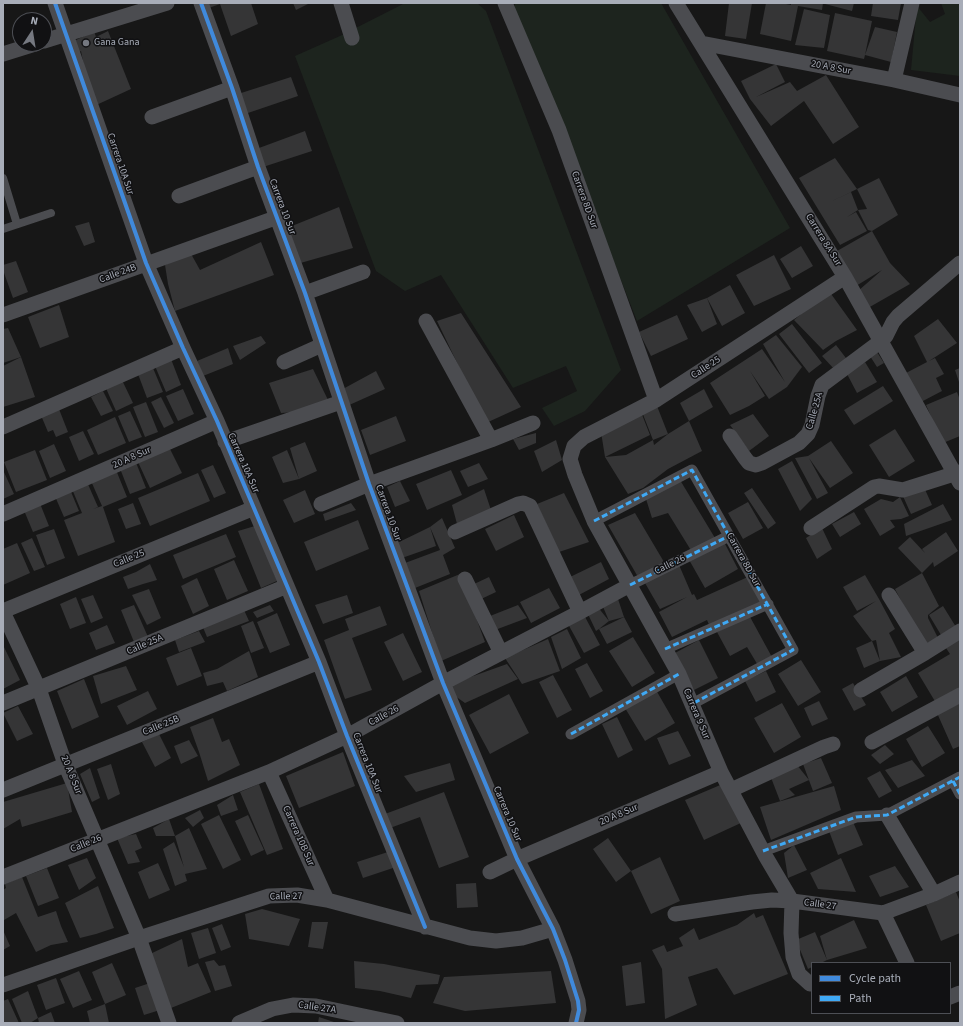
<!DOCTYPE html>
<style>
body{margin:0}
#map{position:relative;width:963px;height:1026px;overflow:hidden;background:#171717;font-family:"Source Sans 3",sans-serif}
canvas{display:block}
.frame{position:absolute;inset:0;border:4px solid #a8adb8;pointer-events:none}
.legend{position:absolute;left:811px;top:962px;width:140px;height:52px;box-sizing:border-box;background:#111113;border:1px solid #4d4f55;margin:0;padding:5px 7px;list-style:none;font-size:12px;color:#a8adb8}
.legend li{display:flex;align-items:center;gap:8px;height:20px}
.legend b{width:20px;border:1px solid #4d4f55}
.north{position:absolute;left:12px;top:12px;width:40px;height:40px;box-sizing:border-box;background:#111113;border:1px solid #4d4f55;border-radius:50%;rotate:12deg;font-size:11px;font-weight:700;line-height:16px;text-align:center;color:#a8adb8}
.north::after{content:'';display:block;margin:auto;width:14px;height:18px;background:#757880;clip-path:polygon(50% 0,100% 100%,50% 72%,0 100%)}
</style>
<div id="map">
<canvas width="963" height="1026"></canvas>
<div class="frame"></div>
<ul class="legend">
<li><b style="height:5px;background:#408adc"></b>Cycle path</li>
<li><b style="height:5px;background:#3fa9f5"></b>Path</li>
</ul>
<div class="north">N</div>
</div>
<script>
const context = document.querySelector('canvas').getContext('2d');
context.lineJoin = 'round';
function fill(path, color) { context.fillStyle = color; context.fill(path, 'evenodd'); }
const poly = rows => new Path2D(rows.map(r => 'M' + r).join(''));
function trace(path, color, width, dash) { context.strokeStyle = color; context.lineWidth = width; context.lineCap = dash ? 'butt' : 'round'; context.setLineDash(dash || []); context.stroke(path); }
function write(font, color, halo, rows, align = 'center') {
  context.font = font + ' "Source Sans 3",sans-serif'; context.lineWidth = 3; context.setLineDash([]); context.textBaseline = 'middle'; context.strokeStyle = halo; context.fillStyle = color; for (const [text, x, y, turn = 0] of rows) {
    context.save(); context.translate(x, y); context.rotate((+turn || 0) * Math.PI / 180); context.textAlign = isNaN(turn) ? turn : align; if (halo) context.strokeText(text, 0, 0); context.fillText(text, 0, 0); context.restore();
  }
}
const green = poly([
 [405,3,477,3,486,11,621,370,585,411,554,426,542,408,577,391,566,366,513,388,441,275,405,291,376,271,295,56,340,36],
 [515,3,661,3,790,228,637,321,518,17,514,16],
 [941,3,960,3,960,76,911,70,917,6,930,22,945,14]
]);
const building = poly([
 [201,3,251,3,258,24,231,36,220,4,203,10],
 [293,3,310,3,296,10],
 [729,3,752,3,746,39,725,36],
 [766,3,781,3,791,5,791,3,823,3,822,10,798,6,791,41,760,34],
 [825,3,854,3,852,11,825,4],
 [873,3,901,3,898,20,871,16],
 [804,9,830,15,824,48,795,45],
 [835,13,872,21,865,55,875,27,897,32,891,62,865,55,864,59,827,51],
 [94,31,96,37,108,31,131,89,92,107,81,51,78,53,74,41],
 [776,64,785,82,756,97,790,82,797,91,826,75,859,127,833,144,804,101,771,126,750,99,741,81],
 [291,77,298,96,245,114,238,94],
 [305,131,312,151,263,167,259,148],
 [835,158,857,189,824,205,851,192,858,210,847,217,856,212,867,231,840,245,799,178],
 [879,178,898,215,872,231,890,263,910,284,868,308,858,291,882,270,856,286,837,251,872,231,868,230,858,210,867,209,857,189],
 [339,207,353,248,297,264,287,228],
 [89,222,95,242,84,246,75,226],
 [261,242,274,275,175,311,168,284,165,265,190,252,200,270],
 [801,246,813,266,792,278,780,259],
 [774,255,791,289,754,306,736,275],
 [16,261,28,292,13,298,3,270,3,265],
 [730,285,745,313,722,326,707,298,717,324,702,332,687,305,707,298],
 [829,291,857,330,836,341,823,350,794,320],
 [59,305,69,337,40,348,28,317],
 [461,313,521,407,486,423,437,321],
 [677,315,688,339,651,356,639,332],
 [938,319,957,343,929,361,935,358,944,374,936,378,942,391,921,402,906,373,927,362,914,336],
 [792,324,822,363,809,373,779,334],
 [8,328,21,357,3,363,3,329],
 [776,335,802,367,787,387,769,399,750,371,765,396,749,406,730,415,710,383,762,349,785,382,763,344],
 [261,336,266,343,240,360,233,346],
 [836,345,849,362,835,370,822,356],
 [228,348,233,364,203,376,197,361],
 [877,352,884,363,877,367,870,356],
 [21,357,35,397,3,407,3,366],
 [171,359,181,385,166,392,155,366],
 [865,362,877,382,857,393,847,374],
 [153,368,163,392,147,398,138,374],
 [960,368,960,385,955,370],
 [313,369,328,400,297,412,281,413,269,383],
 [376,371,385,389,347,406,341,390],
 [121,378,133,403,116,411,105,386],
 [883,386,893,401,854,425,844,410],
 [183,389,194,414,178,421,166,396],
 [704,389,713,407,689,421,702,451,668,469,643,488,628,494,605,457,601,432,641,412,650,435,605,457,626,455,653,440,654,445,668,434,653,440,642,412,657,406,668,434,689,421,680,403],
 [103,391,113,411,101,416,91,397],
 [957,392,960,400,960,436,943,443,926,405],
 [161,397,174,423,164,428,151,402],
 [146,402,158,432,145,437,133,407],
 [57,404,68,432,56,437,53,430,48,432,40,413],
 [130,411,142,437,129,442,118,416],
 [753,414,769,436,749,451,730,425],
 [396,416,406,441,370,455,361,430],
 [115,417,126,443,98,455,87,430],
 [895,429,915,461,889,477,869,445],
 [83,431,94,454,79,461,69,437],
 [536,433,536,443,519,450,513,439],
 [556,440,562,460,542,472,534,451],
 [831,441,853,473,830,488,809,458,828,493,817,499,795,458,808,456],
 [305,442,317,471,299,479,283,483,272,457,287,450,299,479,290,448],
 [54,444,66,471,50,478,39,451],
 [169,447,182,473,150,488,138,462],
 [35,450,47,480,16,492,4,462],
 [135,460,146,488,130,494,119,466],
 [792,461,812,499,800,511,778,469],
 [479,463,488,479,468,487,460,471],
 [213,465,226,493,214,498,201,470],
 [3,470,14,494,3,499],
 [116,470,127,497,103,507,115,542,78,556,64,520,82,513,72,489,87,482,98,507,93,509,102,506,91,481],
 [451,470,462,495,427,510,416,484],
 [198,473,210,501,150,526,138,498],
 [680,480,715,538,692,552,668,513,652,518,646,499],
 [400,481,410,501,395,507,387,487],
 [923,485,932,505,911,514,902,494],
 [69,487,79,511,64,517,54,494],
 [752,488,776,523,768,529,744,493],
 [484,489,491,510,457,524,452,505],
 [305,490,315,514,294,523,283,500],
 [564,493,589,542,559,552,537,504],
 [900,497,909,516,901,519,890,520,895,527,880,536,864,509,881,499,893,502],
 [39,501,49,526,33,532,23,508],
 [748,502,763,528,743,539,728,513],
 [133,503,141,524,126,529,118,509],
 [351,503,356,510,325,521,323,514],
 [943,504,952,520,906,536,904,524],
 [854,512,861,524,840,537,832,524],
 [635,513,664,562,638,577,608,525],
 [514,515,524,537,496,551,485,529],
 [442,518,455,548,443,555,450,574,415,588,405,563,440,550,430,527],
 [358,520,369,549,316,571,304,542],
 [255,526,277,581,261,588,238,531],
 [430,527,436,546,402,558,395,544],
 [822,528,832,549,817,559,806,538],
 [54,529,65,558,47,565,36,535],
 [946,532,958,551,934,567,933,562,922,573,898,548,910,537,925,553,922,549],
 [226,534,236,557,183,579,173,555],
 [32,538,45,567,34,571,21,543],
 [723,540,738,569,705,588,688,558],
 [17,543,30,573,3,585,3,549],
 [234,560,248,591,227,600,214,569],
 [601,562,609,579,577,596,568,578],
 [150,564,157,580,143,584,128,589,123,577,136,572],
 [679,565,692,595,694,594,697,600,750,576,764,602,710,627,707,620,672,637,659,612,687,597,660,609,645,583],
 [922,573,939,606,928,615,928,618,938,638,924,645,895,589],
 [460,574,485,642,441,661,419,591],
 [865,575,879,599,895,629,889,633,901,657,880,661,876,640,872,641,853,616,876,601,857,611,843,587],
 [489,577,496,592,479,600,472,585],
 [197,578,209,606,193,614,181,586],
 [549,588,560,608,531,623,520,602],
 [149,589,161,618,147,625,132,595],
 [93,595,103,618,91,623,81,599],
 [347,595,353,613,323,624,315,605],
 [617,596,624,617,632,632,607,644,599,629,596,631,587,612,597,606,609,621,601,602],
 [624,617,599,629,609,621],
 [76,597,86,623,70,629,60,604],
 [134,605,148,637,134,642,121,610],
 [270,605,274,611,257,618,253,612],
 [518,605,527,618,495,630,490,616],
 [380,606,387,625,352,638,372,690,345,699,324,640,349,630,345,619],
 [943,606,956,627,941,635,929,615],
 [244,610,249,621,207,637,202,625],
 [277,613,290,645,270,653,257,622],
 [584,615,600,645,584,653,568,624],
 [749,615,773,659,759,667,747,647,730,656,717,632],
 [253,621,264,648,251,653,241,626],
 [107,625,115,643,96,650,89,633],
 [567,629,581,658,562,669,551,637],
 [199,631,205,642,179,652,175,640],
 [403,633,422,672,403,681,384,642],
 [633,637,655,673,632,687,609,651],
 [548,639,560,671,522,684,505,658],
 [960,639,960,689,936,703,918,673,950,654,944,645],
 [699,640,718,678,694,690,675,653],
 [872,641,880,661,864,668,856,648],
 [3,645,20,680,3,689],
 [191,648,202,676,177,686,166,658],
 [249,651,258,677,227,691,223,682,207,686,203,673,217,669],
 [801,660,821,692,798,706,778,674],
 [587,663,603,691,590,698,575,669],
 [507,664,518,679,465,703,455,696,451,684],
 [126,666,137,690,101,704,93,676],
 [766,671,776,692,756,702,745,681],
 [553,675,572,710,557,718,539,682],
 [906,676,918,697,892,712,880,692],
 [84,679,99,717,72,729,57,691],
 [853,683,866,705,854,711,842,689],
 [656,690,675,723,645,741,625,708],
 [148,691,157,709,127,725,117,706],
 [509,694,529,733,490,754,469,715],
 [819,701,828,719,812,726,804,708],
 [782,703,801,737,774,753,754,718],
 [960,703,960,746,953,749,937,713],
 [18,706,33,734,17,741,3,713],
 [617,717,633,750,618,758,602,724],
 [213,718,222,742,229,739,240,765,208,781,199,752,190,727],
 [928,726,945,753,922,767,906,739],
 [678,731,691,756,669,765,657,738],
 [159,734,171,758,155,767,142,742],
 [189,740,198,756,181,764,174,746],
 [885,745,894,754,880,764,871,755],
 [343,752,355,786,299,808,286,776],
 [821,758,832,783,813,791,803,764],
 [912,760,925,776,898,788,885,770],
 [450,763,455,780,416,792,404,776],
 [111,764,120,794,108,800,97,769],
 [797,765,809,780,789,789,795,795,780,801,770,775],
 [90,768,100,798,92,802,80,774],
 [880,771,892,791,879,798,867,778],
 [67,783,72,812,22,827,20,819,3,829,3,802],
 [725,783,743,822,704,840,685,800],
 [259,784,283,849,267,855,240,792],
 [834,786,841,810,771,840,760,807],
 [444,792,469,857,439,868,420,817,390,828,385,814],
 [233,795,238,810,221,816,217,805],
 [200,810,204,818,193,827,185,818],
 [219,815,241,860,223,869,201,824],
 [248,815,264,850,251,856,235,821],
 [169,819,175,836,156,836,153,828],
 [853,822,863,845,838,855,829,831],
 [189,828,207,869,185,874,187,881,175,886,163,849,174,842,184,867,175,836],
 [136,834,142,848,135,851,140,862,128,864,117,838],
 [608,838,631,871,616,882,593,849],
 [794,845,807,870,788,878,784,853],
 [391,851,396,867,363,878,357,862],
 [660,857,680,901,651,914,631,871],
 [87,858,96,878,79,890,68,865],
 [841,858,856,892,818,889,810,873],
 [158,863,170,890,149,899,138,872],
 [895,866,909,887,880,897,869,876],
 [47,868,59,898,38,906,26,876],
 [22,877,38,917,56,911,61,926,68,942,51,945,36,952,16,913,4,920,3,890,6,888,5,884],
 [476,883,478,907,457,908,456,884],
 [98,886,114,928,96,934,80,938,65,903],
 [956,892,960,902,960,933,941,941,926,905],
 [262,909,300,919,289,946,249,939,245,914],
 [754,913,756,918,763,915,788,974,734,995,717,968,688,977,697,1005,665,1019,662,969,652,950,664,945,667,952,683,946,679,938,694,928,699,940,737,925],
 [854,920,867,948,827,960,820,936],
 [312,922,328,922,323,949,308,947],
 [222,924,231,947,221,951,212,928],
 [208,928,216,953,199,959,191,933],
 [3,930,10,946,3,950],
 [815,932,827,960,821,963,812,963,812,967,808,969,796,940],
 [182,939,188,967,198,963,211,992,166,1010,150,954],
 [214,960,219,966,225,965,232,986,215,991,205,962],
 [354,961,384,964,440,975,438,984,416,985,411,998,380,991,355,988],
 [641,962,645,1003,626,1006,622,966],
 [112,963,126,995,105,1004,109,1023,90,1023,87,1011,105,1004,92,972],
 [79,971,92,1000,73,1008,60,979],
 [551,971,556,1003,465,1011,433,1003,444,977],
 [56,978,65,1003,46,1010,37,985],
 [150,983,160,1010,144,1015,135,988],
 [28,991,38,1018,30,1023,22,1023,12,999],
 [8,999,19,1023,3,1023,3,1001],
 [51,1012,55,1023,39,1023,38,1018],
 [319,1017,337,1023,318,1023]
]);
const service = poly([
 [3,178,17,224],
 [3,229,51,213]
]);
const pedestrian = poly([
 [594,521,692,470,793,650,692,704],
 [630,585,729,536],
 [665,649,768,604],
 [571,734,679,674],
 [953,781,960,794],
 [763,851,856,817,887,815,960,777]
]);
const minor = poly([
 [55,3,146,263,183,348,217,421,287,586,319,662,347,736,425,927],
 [201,3,232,88,258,167,305,293,369,484,443,683,517,859,553,929,565,960,578,1001,579,1010,576,1023],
 [341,3,352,38],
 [505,3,559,130,656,400],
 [676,3,845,277,960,483],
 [44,41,167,3],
 [701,43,894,80,960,95],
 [3,54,35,44],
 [894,80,912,3],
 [152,117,232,88],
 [179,196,258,167],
 [305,293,363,272],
 [3,315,278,217],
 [426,321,491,440],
 [284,362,322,345],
 [3,427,183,348],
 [730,436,745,458,749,463,756,465,762,463,799,443,808,434,812,425,818,396,822,385,881,341,886,336,893,322,898,316,960,263],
 [225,442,341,402],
 [321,504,369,484,491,440,533,423],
 [3,514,217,421],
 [811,528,874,487,879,486,903,490,960,472],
 [455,532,518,504,523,503,530,506,580,612],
 [465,579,501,653],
 [889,595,925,653],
 [3,611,254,508],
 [3,612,39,689,65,764,139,938,169,1023],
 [861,690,925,653,960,631],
 [3,703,287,586],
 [872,742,960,695],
 [269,772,327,900],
 [3,790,319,662],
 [731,790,824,747,833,744],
 [887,815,934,894],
 [490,872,517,859,721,772],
 [3,877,269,772,347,736,443,683,580,612,630,585],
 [883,913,907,963],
 [675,914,752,902,772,900,792,901,883,913,934,894,960,882],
 [812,984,810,984,799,974,793,957,791,933,792,901,766,857,721,772,679,674,594,521,575,475,570,459,574,446,584,437,656,400,845,277],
 [3,985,139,938,269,896,297,895,327,900,470,938,496,941,522,938,553,929],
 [950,997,960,993],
 [239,1023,272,1009,293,1005,316,1006,397,1023]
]);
const quiet = poly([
 [594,521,692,470,793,650,692,704],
 [630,585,729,536],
 [665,649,768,604],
 [571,734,679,674],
 [953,781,960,794],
 [763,851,856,817,887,815,960,777]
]);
const cycleway = poly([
 [55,3,146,263,183,348,217,421,287,586,319,662,347,736,425,927],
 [201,3,232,88,258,167,305,293,369,484,443,683,517,859,553,929,565,960,578,1001,579,1010,576,1023]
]);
const markers = [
 [86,43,4,"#757880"]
];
const poiNames = [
 ["Gana Gana",94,43]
];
const streetNames = [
 ["20 A 8 Sur",831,68,11],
 ["Carrera 10A Sur",120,164,71],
 ["Carrera 8D Sur",584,200,70],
 ["Carrera 10 Sur",282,207,69],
 ["Carrera 8A Sur",823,240,58],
 ["Calle 24B",118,274,-20],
 ["Calle 25",706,368,-33],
 ["Calle 25A",815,411,-74],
 ["20 A 8 Sur",132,458,-24],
 ["Carrera 10A Sur",243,463,66],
 ["Carrera 10 Sur",388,513,70],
 ["Calle 25",129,559,-22],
 ["Carrera 8D Sur",743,560,61],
 ["Calle 26",670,565,-26],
 ["Calle 25A",145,645,-23],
 ["Carrera 9 Sur",696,714,67],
 ["Calle 26",384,716,-29],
 ["Calle 25B",161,726,-22],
 ["Carrera 10A Sur",367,763,68],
 ["20 A 8 Sur",71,775,68],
 ["Carrera 10 Sur",507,814,67],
 ["20 A 8 Sur",619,815,-23],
 ["Carrera 10B Sur",298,836,66],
 ["Calle 26",86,844,-22],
 ["Calle 27",286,897,-1],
 ["Calle 27",820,905,8],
 ["Calle 27A",317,1008,8]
];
fill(green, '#1d241e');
fill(building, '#353536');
trace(service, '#4b4c50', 8);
trace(pedestrian, '#4b4c50', 11);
trace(minor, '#4b4c50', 15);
trace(quiet, '#3fa9f5', 3, [6, 3]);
trace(cycleway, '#408adc', 4);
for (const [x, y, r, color] of markers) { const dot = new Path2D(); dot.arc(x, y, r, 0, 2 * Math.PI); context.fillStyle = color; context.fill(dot); trace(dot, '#111113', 1.5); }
write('10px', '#a8adb8', '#111113', poiNames, 'left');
write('10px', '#a8adb8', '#111113', streetNames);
</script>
